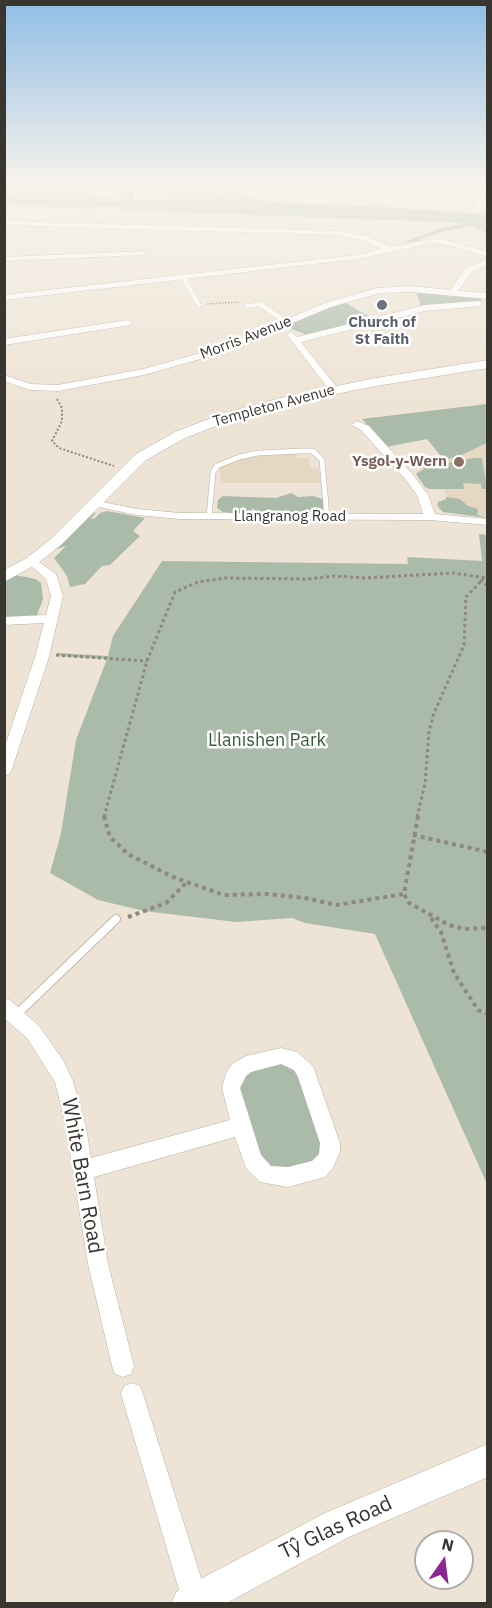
<!DOCTYPE html>
<meta charset="utf-8">
<style>
body{margin:0}
#map{position:relative;width:492px;height:1608px;overflow:hidden;background:#eee4d5;font-family:"IBM Plex Sans",sans-serif}
canvas{display:block}
.frame{position:absolute;inset:0;border:6px solid #393630;pointer-events:none}
.north{position:absolute;left:414px;top:1530px;width:60px;height:60px;box-sizing:border-box;background:#fff;border:2px solid #b0afac;border-radius:50%;rotate:14deg;font-size:16px;font-weight:700;line-height:24px;text-align:center;color:#393630}
.north::after{content:'';display:block;margin:auto;width:21px;height:27px;background:#8a2790;clip-path:polygon(50% 0,100% 100%,50% 72%,0 100%)}
</style>
<div id="map">
<canvas width="492" height="1608"></canvas>
<div class="frame"></div>
<div class="north">N</div>
</div>
<script>
const context = document.querySelector('canvas').getContext('2d');
context.lineJoin = 'round';
function fill(path, color) { context.fillStyle = color; context.fill(path, 'evenodd'); }
const poly = rows => new Path2D(rows.map(r => 'M' + r).join(''));
function trace(path, color, width, dash) { context.strokeStyle = color; context.lineWidth = width; context.lineCap = dash ? 'butt' : 'round'; context.setLineDash(dash || []); context.stroke(path); }
function write(font, color, halo, rows, align = 'center') {
  context.font = font + ' "IBM Plex Sans",sans-serif'; context.lineWidth = 5; context.setLineDash([]); context.textBaseline = 'middle'; context.strokeStyle = halo; context.fillStyle = color; for (const [text, x, y, turn = 0] of rows) {
    context.save(); context.translate(x, y); context.rotate((+turn || 0) * Math.PI / 180); context.textAlign = isNaN(turn) ? turn : align; if (halo) context.strokeText(text, 0, 0); context.fillText(text, 0, 0); context.restore();
  }
}
const built = poly([
 [487,404,487,518,439,510,438,502,447,499,444,489,425,487,416,474,420,469,417,464,444,459,428,439,386,447,362,419],
 [296,454,296,458,309,458,310,468,319,469,321,483,221,483,220,468,233,461,255,456]
]);
const green = poly([
 [57,182,64,182,93,197,120,200,121,187,127,187,133,190,135,200,167,199,163,182,248,182,254,185,245,189,241,195,252,199,291,203,389,207,487,214,487,233,470,226,447,230,414,242,404,242,438,229,464,223,120,210,120,207,97,207,95,209,5,205,5,195],
 [416,291,479,298,482,300,480,302,421,307],
 [344,302,373,319,308,335,291,329,293,322],
 [487,404,487,443,459,456,444,460,427,439,386,447,362,419],
 [474,458,482,458,487,489,482,489,481,484,463,483,464,489,429,489,425,487,416,474,424,469,423,467,435,468,442,466,441,464],
 [291,493,298,497,313,496,325,500,325,508,312,512,286,512,273,516,258,514,253,508,251,512,241,514,223,512,217,508,218,500,223,496,276,498],
 [446,497,460,499,468,506,478,509,477,515,487,518,443,512,437,505,438,502,446,499],
 [107,511,145,518,133,531,140,536,110,565,102,566,85,584,70,587,67,576,54,558,66,546,54,550,93,512,96,513,91,518,94,519,100,513],
 [479,534,488,535,487,1184,375,934,305,923,292,918,236,922,144,911,98,900,50,873,61,833,76,740,107,659,56,656,57,653,108,656,113,636,162,561,408,564,407,557,482,561],
 [15,575,36,579,41,583,43,599,37,615,5,617,5,578],
 [281,1064,288,1065,298,1072,322,1148,316,1161,276,1170,260,1157,239,1091,240,1083,248,1072]
]);
const pathFar3 = poly([
 [129,189,135,203],
 [224,199,229,184,250,183],
 [4,201,176,204,224,199,289,206,474,216],
 [439,231,488,223],
 [207,304,239,302]
]);
const pathFar2 = poly([
 [57,399,62,408,62,421,52,441,59,448,114,466]
]);
const pathFar1 = poly([
 [480,580,488,586],
 [56,655,147,661],
 [104,817,147,661,175,592,198,582,225,578,308,579,335,576,365,578,453,573,487,578],
 [417,817,425,784,429,731,434,713,464,645,466,597,483,579]
]);
const path = poly([
 [104,816,110,837,128,854,173,877,224,895,267,894,305,898,336,905,404,894],
 [418,816,404,894,409,903,449,925,464,929,488,928],
 [413,835,488,852],
 [128,917,166,903,187,882],
 [431,918,441,932,454,973,478,1010,488,1014]
]);
const serviceFar2 = poly([
 [183,277,199,305],
 [246,306,260,304,288,323]
]);
const serviceFar1 = poly([
 [209,517,213,472,217,466,239,457,258,453,301,451,313,451,322,460,327,517]
]);
const service = poly([
 [16,1015,116,919]
]);
const minor = poly([
 [117,182,124,182,119,186,115,184,117,182],
 [256,182,264,182,259,185,256,182],
 [388,182,394,182,396,191,387,193,336,192,332,190,336,188,386,189,389,188,388,182],
 [452,182,488,183,488,187,478,186,477,195,484,209,478,209,469,195,471,186,452,182],
 [4,221,337,231,367,236,391,247,432,239,445,240,488,252,488,257,444,244,432,243,357,259,4,300,4,295,357,255,382,249,362,240,337,235,4,225,4,221],
 [146,251,147,253,143,255,4,261,4,257,146,251],
 [488,259,488,264,472,272,458,291,488,293,488,299,411,292,380,293,331,307,218,354,144,375,58,391,30,390,4,381,4,375,31,384,58,385,143,369,212,350,325,303,377,288,411,286,450,290,466,268,488,259],
 [478,301,481,302,481,306,425,311,301,342,339,390,334,393,331,392,287,335,291,332,297,337,425,305,478,301],
 [128,320,132,323,131,325,4,345,4,339,128,320],
 [357,421,369,426,413,475,428,495,435,514,488,519,488,525,430,520,180,519,137,515,89,505,87,503,93,500,137,509,180,513,423,514,417,495,405,479,361,430,353,426,352,424,357,421],
 [32,557,56,574,63,596,49,657,11,772,4,777,4,749,35,657,44,623,4,625,4,617,46,615,51,596,46,579,26,561,32,557],
 [4,998,10,1000,39,1026,63,1060,73,1081,86,1127,91,1158,230,1120,222,1088,226,1073,232,1064,246,1056,281,1048,297,1052,313,1066,340,1143,340,1151,333,1168,325,1177,288,1187,260,1182,246,1168,235,1137,94,1177,108,1264,134,1366,131,1374,123,1377,115,1374,112,1366,88,1264,66,1127,55,1082,27,1038,4,1018,4,998],
 [281,1064,294,1070,298,1077,320,1143,319,1154,312,1161,288,1167,271,1166,261,1155,240,1088,246,1076,251,1072,281,1064],
 [132,1383,140,1386,143,1394,208,1600,206,1604,184,1604,182,1600,121,1394,124,1386,132,1383]
]);
const tertiary = poly([
 [488,360,488,368,370,387,283,405,234,419,185,438,146,460,62,544,37,564,4,582,4,570,27,558,52,538,136,454,175,432,224,413,281,398,370,379,488,360]
]);
const secondary = poly([
 [488,1444,488,1477,349,1537,225,1604,171,1604,176,1592,325,1513,488,1444]
]);
const shadedWall = poly([
 [18,182,47,182,4,192,4,185]
]);
const building = poly([
 [4,182,18,182,4,185,4,182]
]);
const markers = [
 [382,305,6,"#6b7280"],
 [459,462,6,"#8d6e63"]
];
const farWorshipnames = [
 ["Church of",382,323],
 ["St Faith",382,340]
];
const farStreetnames = [
 ["Morris Avenue",246,338,-21],
 ["Templeton Avenue",274,406,-15],
 ["Llangranog Road",290,517]
];
const farEducationnames = [
 ["Ysgol-y-Wern",447,462]
];
const parkNames = [
 ["Llanishen Park",267,741]
];
const nearStreetnames = [
 ["White Barn Road",82,1176,80],
 ["Tŷ Glas Road",336,1528,-25]
];
fill(built, '#e5d7c1');
fill(green, '#aba');
trace(serviceFar2, '#b8afa1', 4.5);
trace(serviceFar1, '#b8afa1', 6);
trace(service, '#b8afa1', 10);
trace(minor, '#b8afa1', 1);
trace(tertiary, '#b8afa1', 1);
trace(secondary, '#b8afa1', 1);
trace(pathFar3, '#8f887e', 1.5, [1.5, 1.5]);
trace(pathFar2, '#8f887e', 2, [2, 2]);
trace(pathFar1, '#8f887e', 3, [3, 3]);
trace(path, '#8f887e', 4, [4, 4]);
trace(serviceFar2, '#fff', 4);
trace(serviceFar1, '#fff', 5);
trace(service, '#fff', 8);
fill(minor, '#fff');
fill(tertiary, '#fff');
fill(secondary, '#fff');
fill(shadedWall, '#7c747d');
fill(building, '#b1a5b2');
trace(building, '#7c747d', 1.5);
const sky = context.createLinearGradient(0, 0, 0, 407);
sky.addColorStop(0, '#90bde5');
sky.addColorStop(0.45, '#f7f3ec');
sky.addColorStop(1, '#f7f3ec00');
context.fillStyle = sky;
context.fillRect(0, 0, 492, 407);
for (const [x, y, r, color] of markers) { const dot = new Path2D(); dot.arc(x, y, r, 0, 2 * Math.PI); context.fillStyle = color; context.fill(dot); trace(dot, '#fff', 2); }
write('bold 15px', '#5b616d', '#fff', farWorshipnames);
write('15px', '#393630', '#fff', farStreetnames);
write('bold 15px', '#785e54', '#fff', farEducationnames, 'right');
write('18px', '#365d37', '#fff', parkNames);
write('21px', '#393630', '#fff', nearStreetnames);
</script>
